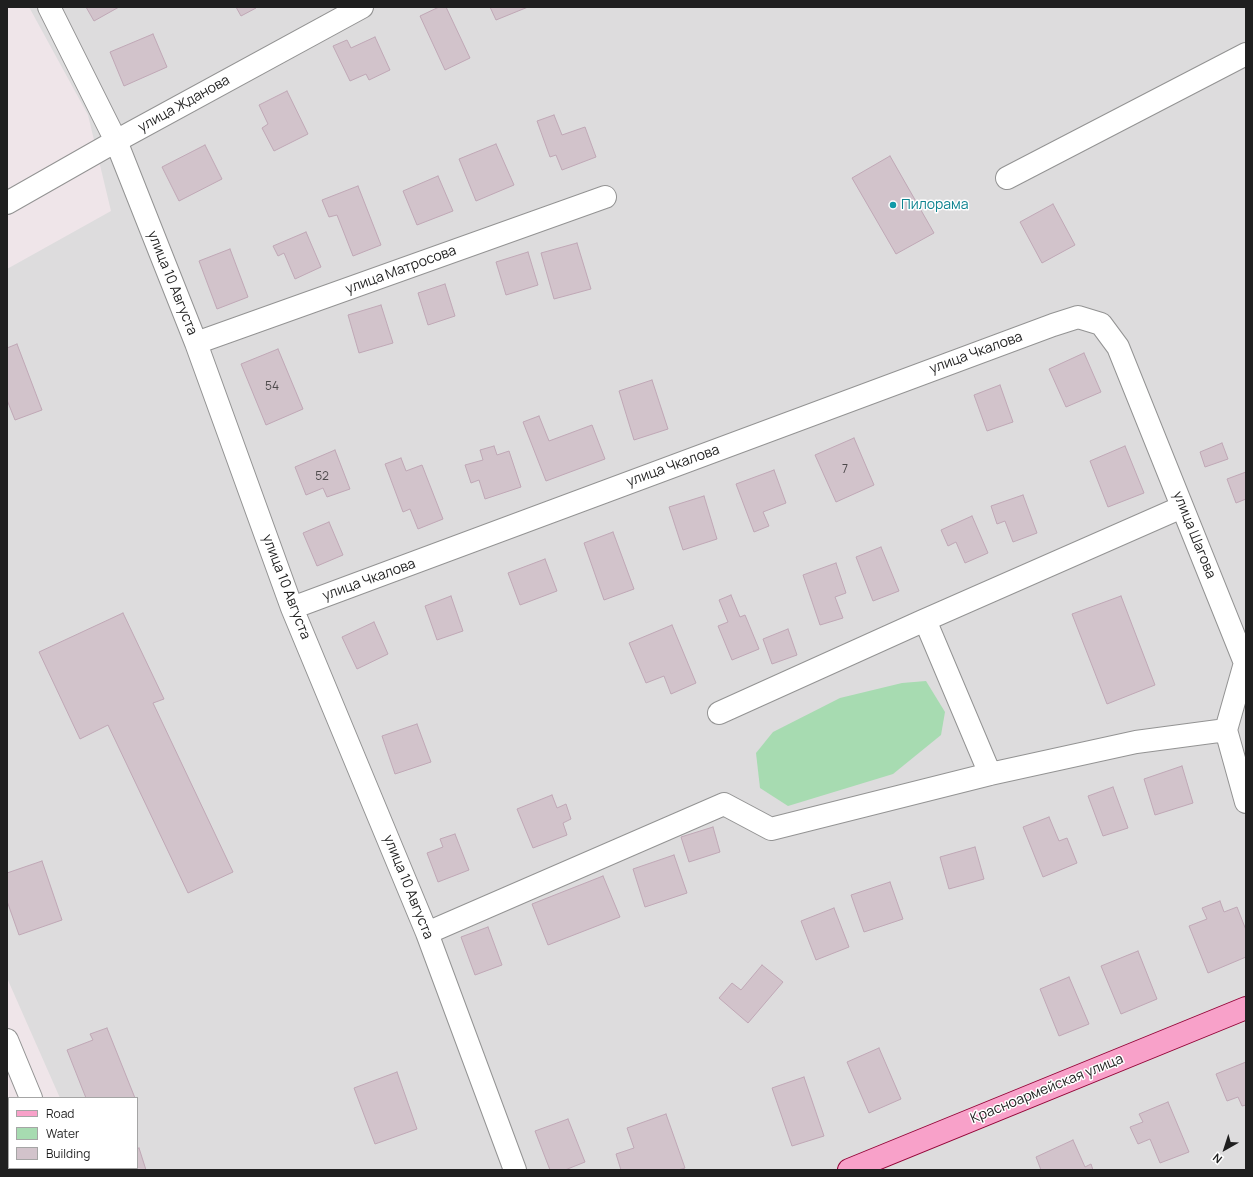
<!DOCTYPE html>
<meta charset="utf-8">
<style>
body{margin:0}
#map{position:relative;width:1253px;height:1177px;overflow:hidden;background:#efe5e9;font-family:Manrope,sans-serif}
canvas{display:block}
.frame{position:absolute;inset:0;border:8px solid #1f1f1f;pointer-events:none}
.legend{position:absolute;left:8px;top:1097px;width:130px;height:72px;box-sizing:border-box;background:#fff;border:1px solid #a5a5a5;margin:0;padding:5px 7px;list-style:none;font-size:12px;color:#1f1f1f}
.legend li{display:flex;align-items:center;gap:8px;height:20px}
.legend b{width:20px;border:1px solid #a5a5a5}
.north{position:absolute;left:1205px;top:1129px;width:40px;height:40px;-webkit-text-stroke:3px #fff;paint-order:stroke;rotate:219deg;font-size:11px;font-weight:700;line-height:16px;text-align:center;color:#1f1f1f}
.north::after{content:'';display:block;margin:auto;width:14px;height:18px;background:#1f1f1f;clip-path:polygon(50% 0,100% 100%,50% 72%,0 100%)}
</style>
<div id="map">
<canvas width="1253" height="1177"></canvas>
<div class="frame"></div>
<ul class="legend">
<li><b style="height:5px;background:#f8a1c9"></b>Road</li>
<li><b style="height:11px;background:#a7dbb1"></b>Water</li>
<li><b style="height:11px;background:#d2c3cb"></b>Building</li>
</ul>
<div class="north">N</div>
</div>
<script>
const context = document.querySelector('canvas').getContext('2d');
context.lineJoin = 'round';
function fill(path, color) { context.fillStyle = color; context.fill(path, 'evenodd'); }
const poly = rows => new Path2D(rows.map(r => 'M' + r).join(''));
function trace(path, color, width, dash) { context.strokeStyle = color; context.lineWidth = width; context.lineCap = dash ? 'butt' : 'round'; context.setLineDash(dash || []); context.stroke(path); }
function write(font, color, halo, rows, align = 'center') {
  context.font = font + ' Manrope,sans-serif'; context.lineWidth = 3; context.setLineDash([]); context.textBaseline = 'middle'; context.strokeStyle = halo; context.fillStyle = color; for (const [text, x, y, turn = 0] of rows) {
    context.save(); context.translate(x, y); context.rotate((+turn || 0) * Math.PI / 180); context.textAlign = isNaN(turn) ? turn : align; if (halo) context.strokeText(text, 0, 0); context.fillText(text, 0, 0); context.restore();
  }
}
const residential = poly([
 [29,7,1246,7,1246,1170,92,1170,91,1168,137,1168,137,1098,60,1098,7,978,7,269,111,211,88,115]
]);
const water = poly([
 [926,681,945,712,941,735,893,774,788,806,760,788,756,753,773,732,840,698,902,683]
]);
const building = poly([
 [86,7,119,7,94,21,86,7],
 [236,7,256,7,256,8,241,16,236,7],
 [439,7,446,7,470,58,445,70,420,16,439,7],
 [490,7,528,7,496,20,490,7],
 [153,34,167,67,124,86,110,52,153,34],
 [375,37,390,70,369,80,366,74,350,81,333,46,347,40,351,48,375,37],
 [287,91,308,134,274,151,262,128,268,124,259,105,287,91],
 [554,115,562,135,585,127,596,157,562,170,556,155,550,157,537,121,554,115],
 [496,144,514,185,476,201,459,159,496,144],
 [205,145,222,179,179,201,162,167,205,145],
 [890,156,934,233,896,254,852,178,890,156],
 [438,176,453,211,417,225,403,191,438,176],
 [358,186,381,245,353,256,337,215,329,217,322,200,358,186],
 [1053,204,1075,245,1042,263,1020,222,1053,204],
 [306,232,321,267,295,279,284,253,278,256,273,246,306,232],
 [577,243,591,289,554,299,541,253,577,243],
 [230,249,248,297,217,309,199,261,230,249],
 [528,252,538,285,506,295,496,262,528,252],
 [445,284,455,316,428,325,418,293,445,284],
 [381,305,393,343,359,353,348,315,381,305],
 [17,344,42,410,15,420,7,400,7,348,17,344],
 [278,349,303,409,266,425,241,364,278,349],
 [1084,353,1101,392,1066,407,1049,369,1084,353],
 [652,380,668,429,634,440,619,391,652,380],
 [1000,385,1013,422,987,431,974,395,1000,385],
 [539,416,549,441,592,425,605,459,546,481,523,422,539,416],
 [854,438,874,485,836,502,815,455,854,438],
 [1222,443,1228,459,1205,467,1200,452,1222,443],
 [494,446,497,455,509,451,521,487,485,499,479,480,471,483,465,465,483,460,480,450,494,446],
 [1125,446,1144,493,1108,507,1090,461,1125,446],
 [335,450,350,489,327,497,323,488,306,495,295,467,335,450],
 [401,458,406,471,422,465,443,519,418,529,410,509,403,512,385,464,401,458],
 [774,470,786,503,763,512,769,526,754,532,736,484,774,470],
 [1246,472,1246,499,1236,503,1227,479,1246,472],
 [1023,495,1037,533,1013,542,1005,521,997,524,991,506,1023,495],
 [704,496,717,539,683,550,669,507,704,496],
 [972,516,988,553,965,563,956,542,948,546,941,530,972,516],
 [329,522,343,555,317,566,303,533,329,522],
 [613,532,634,589,604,600,584,543,613,532],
 [881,547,899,591,873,601,856,557,881,547],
 [545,559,557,591,520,605,508,573,545,559],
 [836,563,846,593,835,597,843,618,820,625,803,575,836,563],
 [731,595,740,617,745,615,759,649,732,660,718,626,728,622,719,600,731,595],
 [451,596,463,631,437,640,425,606,451,596],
 [1121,596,1155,685,1107,704,1072,614,1121,596],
 [123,613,164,699,153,703,233,872,188,893,108,725,80,739,39,652,123,613],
 [374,622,388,654,357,669,342,637,374,622],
 [672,625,696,683,671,694,664,676,646,683,629,643,672,625],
 [788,629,797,655,772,664,763,639,788,629],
 [417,724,431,762,395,774,382,736,417,724],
 [1182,766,1193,803,1155,815,1144,779,1182,766],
 [1113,787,1128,828,1103,836,1088,796,1113,787],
 [552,795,557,808,566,804,571,819,563,823,567,835,533,848,517,809,552,795],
 [1049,817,1059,841,1067,838,1077,863,1043,877,1023,827,1049,817],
 [713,827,720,852,689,862,681,837,713,827],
 [455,834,469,870,438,882,427,853,443,847,440,839,455,834],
 [975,847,984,879,949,889,940,857,975,847],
 [674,855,687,893,645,907,633,869,674,855],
 [42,861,62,920,19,935,7,901,7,873,42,861],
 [603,876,620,917,548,945,532,904,603,876],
 [890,882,903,919,864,932,851,895,890,882],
 [1220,901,1224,912,1237,907,1246,930,1246,957,1208,973,1189,926,1207,919,1202,908,1220,901],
 [834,908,849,947,816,960,801,921,834,908],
 [488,927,502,965,475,975,461,937,488,927],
 [1138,951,1157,999,1121,1014,1101,966,1138,951],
 [762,965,783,982,748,1023,719,998,732,983,741,990,762,965],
 [1069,977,1089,1024,1059,1036,1040,989,1069,977],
 [107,1028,135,1098,86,1098,67,1050,93,1040,90,1034,107,1028],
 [879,1048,901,1099,869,1113,847,1062,879,1048],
 [1246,1062,1246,1105,1242,1106,1238,1097,1227,1101,1216,1074,1246,1062],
 [397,1072,417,1129,375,1144,354,1088,397,1072],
 [804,1077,824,1136,792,1146,772,1088,804,1077],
 [1168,1102,1189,1152,1160,1163,1150,1139,1138,1144,1130,1127,1143,1122,1139,1114,1168,1102],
 [666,1114,685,1168,678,1170,621,1170,616,1154,634,1148,627,1128,666,1114],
 [568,1119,585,1162,565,1170,550,1170,535,1131,568,1119],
 [1073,1140,1085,1167,1091,1164,1093,1170,1041,1170,1036,1157,1073,1140],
 [139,1148,146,1170,112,1170,111,1168,137,1168,137,1149,139,1148]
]);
const minor = poly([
 [49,7,116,141,196,343,292,608,427,933,515,1170],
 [1007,178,1246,54],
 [7,203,116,141,362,7],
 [196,343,605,197],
 [292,608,1053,325,1078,317,1101,324,1118,347,1245,663,1226,730,1246,802],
 [719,713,925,620],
 [990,774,925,620,1182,507],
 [427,933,724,804,771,829,990,774,1136,742,1226,730],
 [7,1040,31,1098],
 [60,1168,61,1170]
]);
const major = poly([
 [849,1170,1246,1008]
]);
const markers = [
 [893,205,4,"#0f9aa8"]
];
const numberNames = [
 ["54",272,387],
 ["7",845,470],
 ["52",322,477]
];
const streetNames = [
 ["улица Жданова",184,104,-29],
 ["улица Матросова",401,270,-20],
 ["улица 10 Августа",172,283,68],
 ["улица Чкалова",976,353,-20],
 ["улица Чкалова",673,466,-20],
 ["улица Шагова",1194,535,68],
 ["улица Чкалова",369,580,-20],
 ["улица 10 Августа",286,587,69],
 ["улица 10 Августа",408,887,68],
 ["Красноармейская улица",1047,1089,-22]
];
const cultureNames = [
 ["Пилорама",901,205]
];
fill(residential, '#dddcdd');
fill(water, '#a7dbb1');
fill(building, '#d2c3cb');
trace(building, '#c0a8b6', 1);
trace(minor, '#939393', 24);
trace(major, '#940538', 24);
trace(minor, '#fff', 22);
trace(major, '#f8a1c9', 22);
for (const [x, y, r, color] of markers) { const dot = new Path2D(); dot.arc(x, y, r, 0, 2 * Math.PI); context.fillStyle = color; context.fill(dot); trace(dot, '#fff', 1.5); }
write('12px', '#4c484a', null, numberNames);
write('14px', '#1f1f1f', '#fff', streetNames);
write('14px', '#0d838f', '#fff', cultureNames, 'left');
</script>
